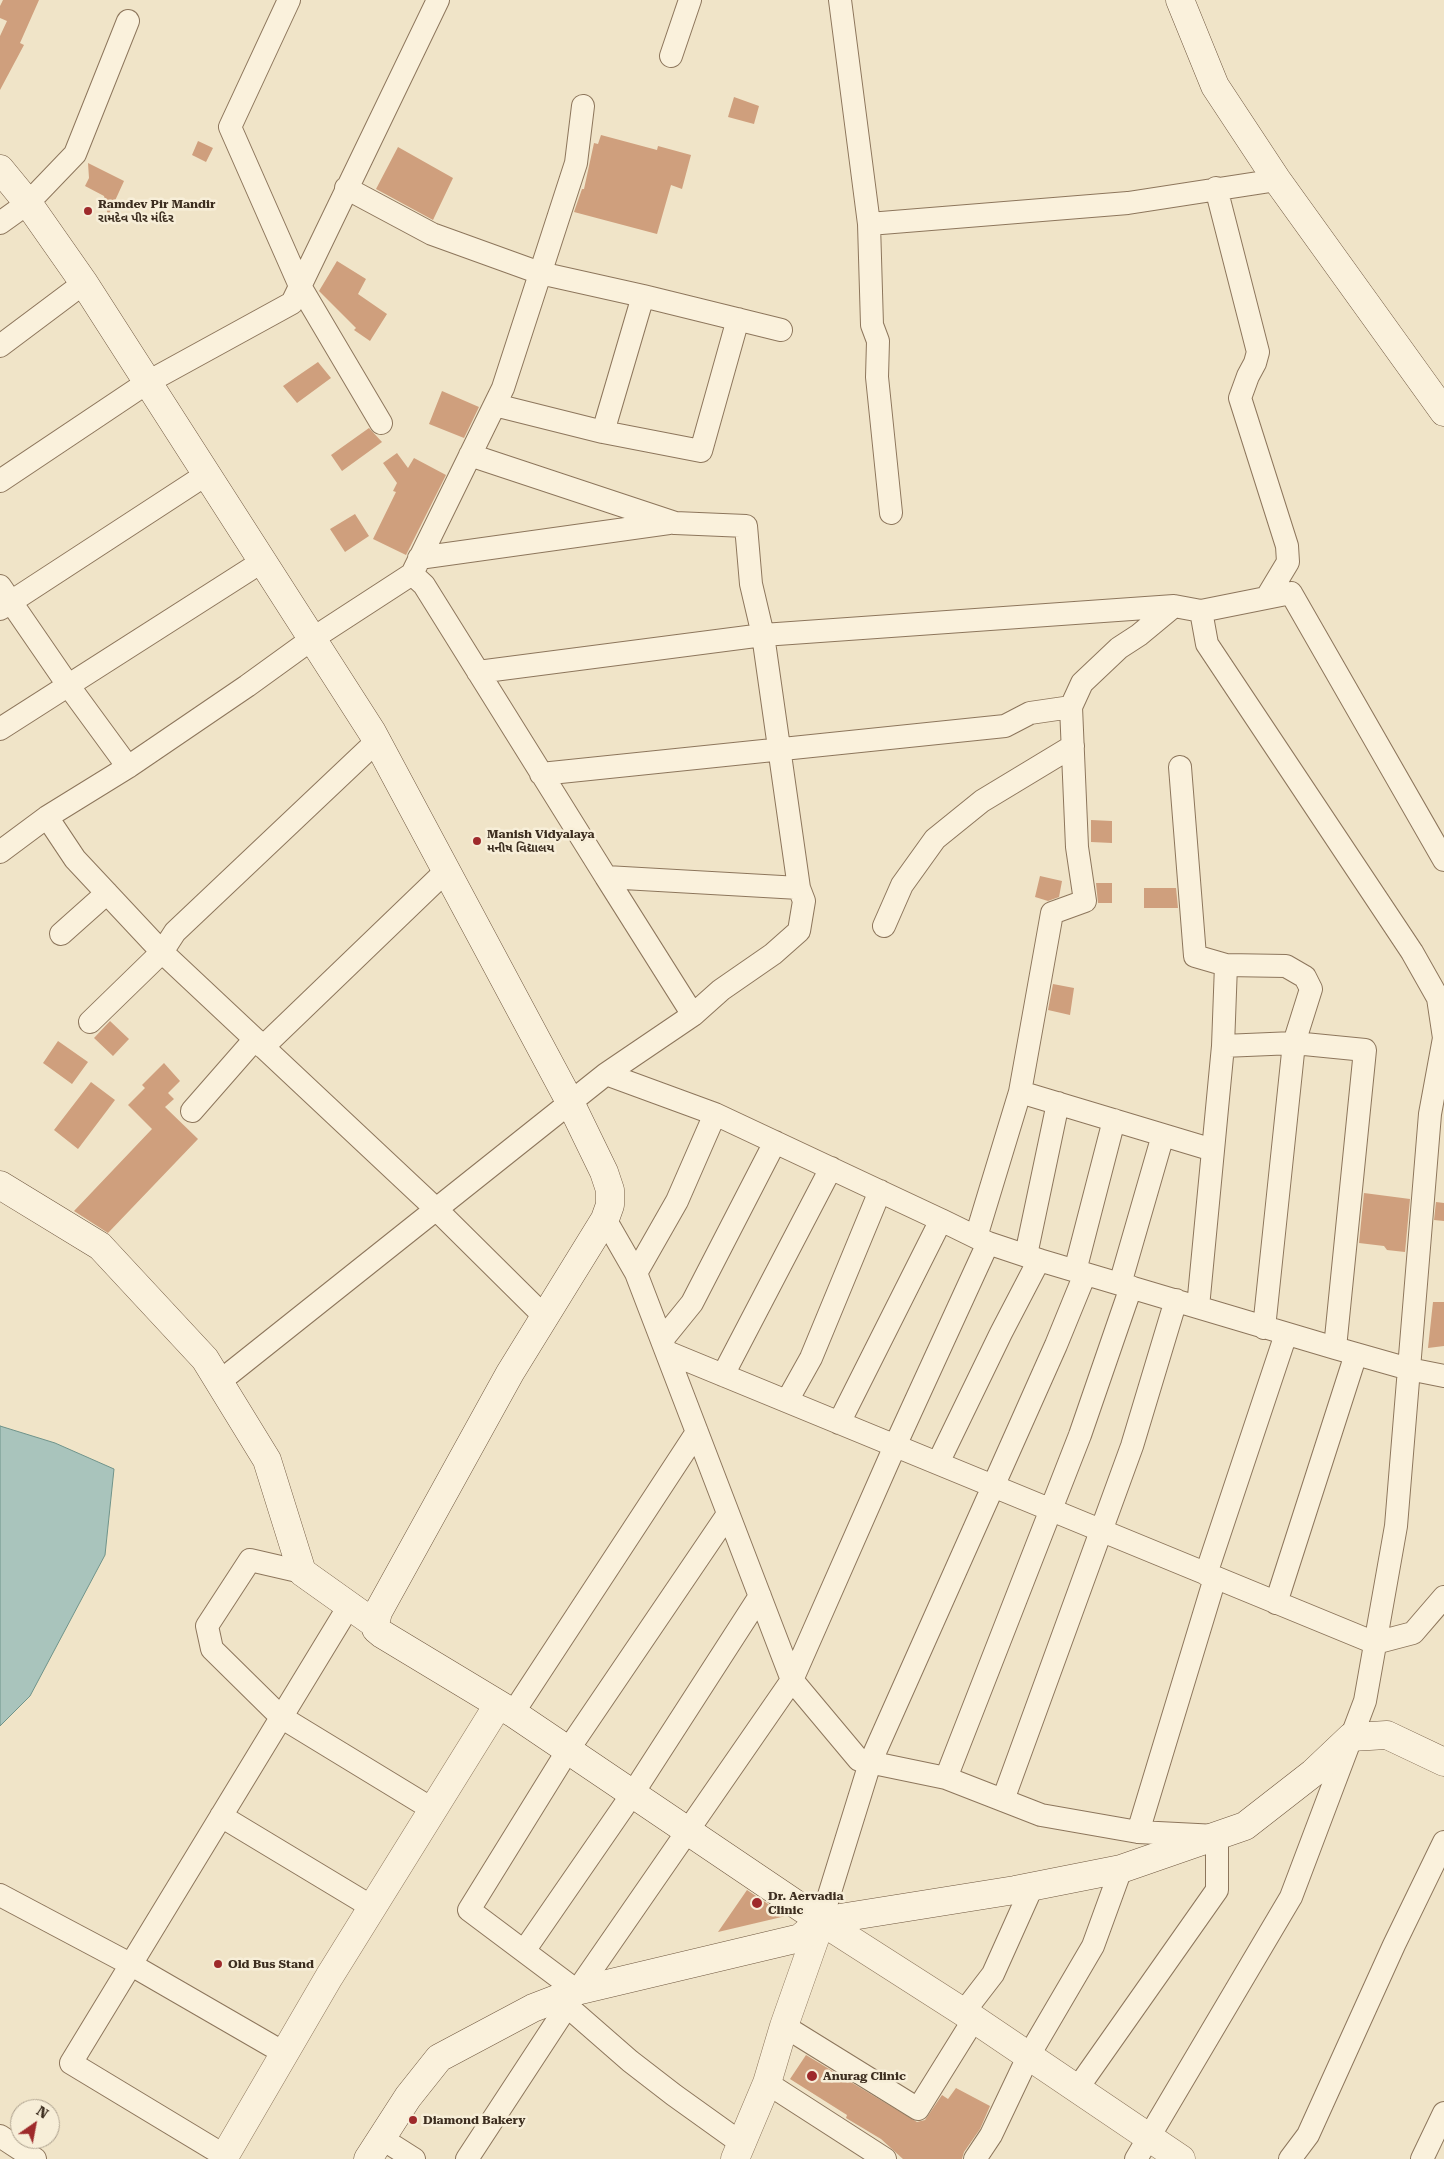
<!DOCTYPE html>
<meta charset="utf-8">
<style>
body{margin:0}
#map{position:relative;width:1444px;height:2159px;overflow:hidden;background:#f0e4c8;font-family:"Roboto Serif",serif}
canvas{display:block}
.north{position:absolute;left:10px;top:2099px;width:50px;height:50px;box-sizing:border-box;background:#f7eed8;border:1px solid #ada18e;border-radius:50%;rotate:33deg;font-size:14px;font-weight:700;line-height:20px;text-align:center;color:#3d2e20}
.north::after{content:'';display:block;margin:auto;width:18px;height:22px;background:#9e2a2b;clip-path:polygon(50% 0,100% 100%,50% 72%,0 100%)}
</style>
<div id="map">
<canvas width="1444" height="2159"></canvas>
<div class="north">N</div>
</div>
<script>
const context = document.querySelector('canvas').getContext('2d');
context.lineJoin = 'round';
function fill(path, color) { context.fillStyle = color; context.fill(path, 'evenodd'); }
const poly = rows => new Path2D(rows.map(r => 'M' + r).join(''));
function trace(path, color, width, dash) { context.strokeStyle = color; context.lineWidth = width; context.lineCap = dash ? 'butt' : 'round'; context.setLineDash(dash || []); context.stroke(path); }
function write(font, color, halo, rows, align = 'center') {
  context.font = font + ' "Roboto Serif","Noto Sans Gujarati",serif'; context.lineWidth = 5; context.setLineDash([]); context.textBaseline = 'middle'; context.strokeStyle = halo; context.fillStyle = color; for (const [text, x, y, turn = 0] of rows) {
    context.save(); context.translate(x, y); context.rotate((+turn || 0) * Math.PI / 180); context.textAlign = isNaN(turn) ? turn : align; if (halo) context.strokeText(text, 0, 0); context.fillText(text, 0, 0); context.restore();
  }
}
const water = poly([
 [0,1426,55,1443,114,1469,105,1555,30,1696,0,1726,0,1426]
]);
const building = poly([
 [3,0,39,0,20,43,24,45,0,90,0,36,7,21,0,18,0,6],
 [734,97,759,106,754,124,728,117],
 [601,135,657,150,658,146,691,155,682,189,671,185,657,234,574,212,582,189,584,189,594,143,598,144],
 [198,141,213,148,206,162,192,155],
 [398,147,453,178,433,220,376,189],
 [88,163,124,181,108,216,104,196,85,186,89,178],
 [337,261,366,279,358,294,387,314,370,341,354,330,356,328,319,291],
 [318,362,331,378,297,403,283,386],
 [442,391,479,407,464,438,429,424],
 [369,428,382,442,342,471,331,455],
 [397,453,408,468,414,458,446,475,406,555,373,539,396,492,393,491,397,483,383,463],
 [355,514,369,536,345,552,330,529],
 [1091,820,1112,821,1112,843,1091,842],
 [1040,876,1062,881,1059,897,1048,901,1035,897],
 [1096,883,1112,883,1112,903,1098,903],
 [1144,888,1176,888,1178,908,1144,908],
 [1053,984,1074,988,1070,1015,1048,1010],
 [110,1021,129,1039,113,1056,94,1038],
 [58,1041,88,1062,72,1084,43,1063],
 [164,1063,180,1081,168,1093,174,1099,165,1107,198,1139,108,1233,74,1211,152,1129,128,1105,145,1088,142,1085],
 [91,1082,115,1100,78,1149,54,1130],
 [1364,1193,1410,1199,1405,1252,1387,1250,1384,1246,1359,1243],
 [1436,1202,1444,1203,1444,1221,1434,1220],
 [1433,1302,1444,1302,1444,1346,1428,1348],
 [747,1890,786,1916,718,1932],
 [806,2055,917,2122,925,2120,942,2095,948,2099,956,2088,990,2106,980,2129,964,2152,962,2159,903,2159,881,2139,846,2118,847,2115,790,2079]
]);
const minor = poly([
 [289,0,230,127,300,286,381,423],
 [840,0,869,224,872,325,878,341,877,377,891,513],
 [671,56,690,0],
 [346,188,432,234,540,273,643,296,603,432],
 [1216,188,1258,352,1255,363,1248,376,1240,398,1287,546,1288,562,1267,597],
 [0,223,28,203,75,154,128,21],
 [869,224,1128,203,1277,180],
 [643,296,781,330],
 [0,346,84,283],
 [495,405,603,432,701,451,738,319],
 [470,455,675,523,746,526,751,584,763,635,478,672],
 [0,481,148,382,292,303,438,0],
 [419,558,669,523],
 [412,574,503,388,576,163,583,106],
 [0,586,68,685,128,767],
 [0,609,207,474],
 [0,729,263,561],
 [1180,767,1195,956,1226,965,1286,966,1305,977,1311,989,1294,1043,1223,1046,1198,1307],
 [541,774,1005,726,1030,713,1071,707],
 [0,852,47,817],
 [606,877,693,1015],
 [884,926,902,885,935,839,982,801,1073,746],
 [61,934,107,893],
 [90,1022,162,952,175,932,377,741],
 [1223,1046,1226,965],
 [263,1047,446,871],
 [606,1074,693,1015,721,990,773,954,799,931,804,901,799,888],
 [1020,1092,1052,913,1085,901,1077,847,1071,707,1082,683,1119,648,1139,635,1174,606,1201,611,1291,593,1444,860],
 [192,1111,255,1039],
 [941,1220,988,1243,895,1446,792,1680,859,1760,946,1778,1080,1435,1131,1287],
 [976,1237,1020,1092,1213,1150],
 [1026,1255,1058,1103],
 [1039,1260,1335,1348,1409,1369,1444,1376],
 [1075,1271,1114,1120],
 [636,1273,677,1201,715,1114],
 [1120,1284,1163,1135],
 [544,1316,436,1209,162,952,75,859,47,817,128,767,247,686,312,639,412,574,424,585,606,877,799,888,763,635,1174,606],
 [1264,1328,1294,1043,1365,1050,1335,1348],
 [662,1340,692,1303,775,1142],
 [667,1352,1375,1643,1413,1633,1444,1597],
 [723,1375,831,1168],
 [219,1382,606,1074,715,1114,941,1220,839,1423],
 [787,1401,811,1358,880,1191],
 [938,1463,1001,1333,1039,1260,988,1243],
 [302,1572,250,1560,207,1626,212,1649,281,1717,432,1809],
 [1206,1574,1286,1334],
 [1276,1603,1356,1354],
 [513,1713,697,1432],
 [946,1778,1041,1815,1138,1832,1217,1836,1217,1890,1077,2089],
 [1003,1800,1132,1446,1176,1300],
 [221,1816,372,1907],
 [1138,1832,1215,1578],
 [0,1895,130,1964,284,2053],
 [821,1921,870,1763,1056,1345,1085,1274],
 [524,1951,633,1793,760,1596],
 [577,1991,469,1910,568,1750,728,1514],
 [567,2006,630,2061,674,2095,741,2143],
 [963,2013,993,1974,1032,1887],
 [784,2026,918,2109,974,2019],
 [767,2083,885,2159],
 [0,2136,35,2159],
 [381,2138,414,2159],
 [225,2156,71,2063,349,1606],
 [467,2159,577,1991,792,1680,636,1273,605,1219],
 [975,2159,991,2135,1028,2057,1093,1946,1121,1869],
 [1136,2159,1291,1897,1365,1701,1396,1526,1430,1114,1444,1038,1438,998,1412,952,1207,644,1201,611],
 [1290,2159,1308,2135,1394,1945,1444,1842],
 [1422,2159,1444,2113]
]);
const tertiary = poly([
 [223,2159,329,1977,498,1705],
 [735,2159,767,2083,784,2026,821,1921,974,2019,1181,2159]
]);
const secondary = poly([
 [1180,0,1215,86,1277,180,1444,412],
 [0,169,28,203,84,283,372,732,570,1102,604,1172,610,1190,610,1205,605,1219,510,1373,378,1612,375,1624,376,1629,382,1634,513,1713,821,1921],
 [0,1185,100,1246,205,1359,267,1460,302,1572,375,1624],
 [368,2159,408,2097,439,2058,533,2008,577,1991,800,1938,821,1921,1015,1890,1121,1869,1245,1826,1313,1773,1351,1737,1387,1735,1444,1762]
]);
const markers = [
 [88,211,5,"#9e2a2b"],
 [477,841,5,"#9e2a2b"],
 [757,1903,6,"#9e2a2b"],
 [218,1964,5,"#9e2a2b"],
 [812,2076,6,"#9e2a2b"],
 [413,2120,5,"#9e2a2b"]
];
const poiNames = [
 ["Ramdev Pir Mandir",98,204],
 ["રામદેવ પીર મંદિર",98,218],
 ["Manish Vidyalaya",487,834],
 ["મનીષ વિદ્યાલય",487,848],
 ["Dr. Aervadia",768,1896],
 ["Clinic",768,1910],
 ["Old Bus Stand",228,1964],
 ["Anurag Clinic",823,2076],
 ["Diamond Bakery",423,2120]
];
fill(water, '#a9c4bc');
trace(water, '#6f938a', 1);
fill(building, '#cf9f7d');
trace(minor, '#8d765c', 24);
trace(tertiary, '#8d765c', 29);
trace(secondary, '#6f573f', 29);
trace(minor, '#faf1dc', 22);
trace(tertiary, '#faf1dc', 28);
trace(secondary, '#faf1dc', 28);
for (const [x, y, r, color] of markers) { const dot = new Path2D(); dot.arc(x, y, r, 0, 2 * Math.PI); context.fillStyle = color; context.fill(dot); trace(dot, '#f7eed8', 2); }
write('bold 12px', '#3d2e20', '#f7eed8', poiNames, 'left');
</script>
